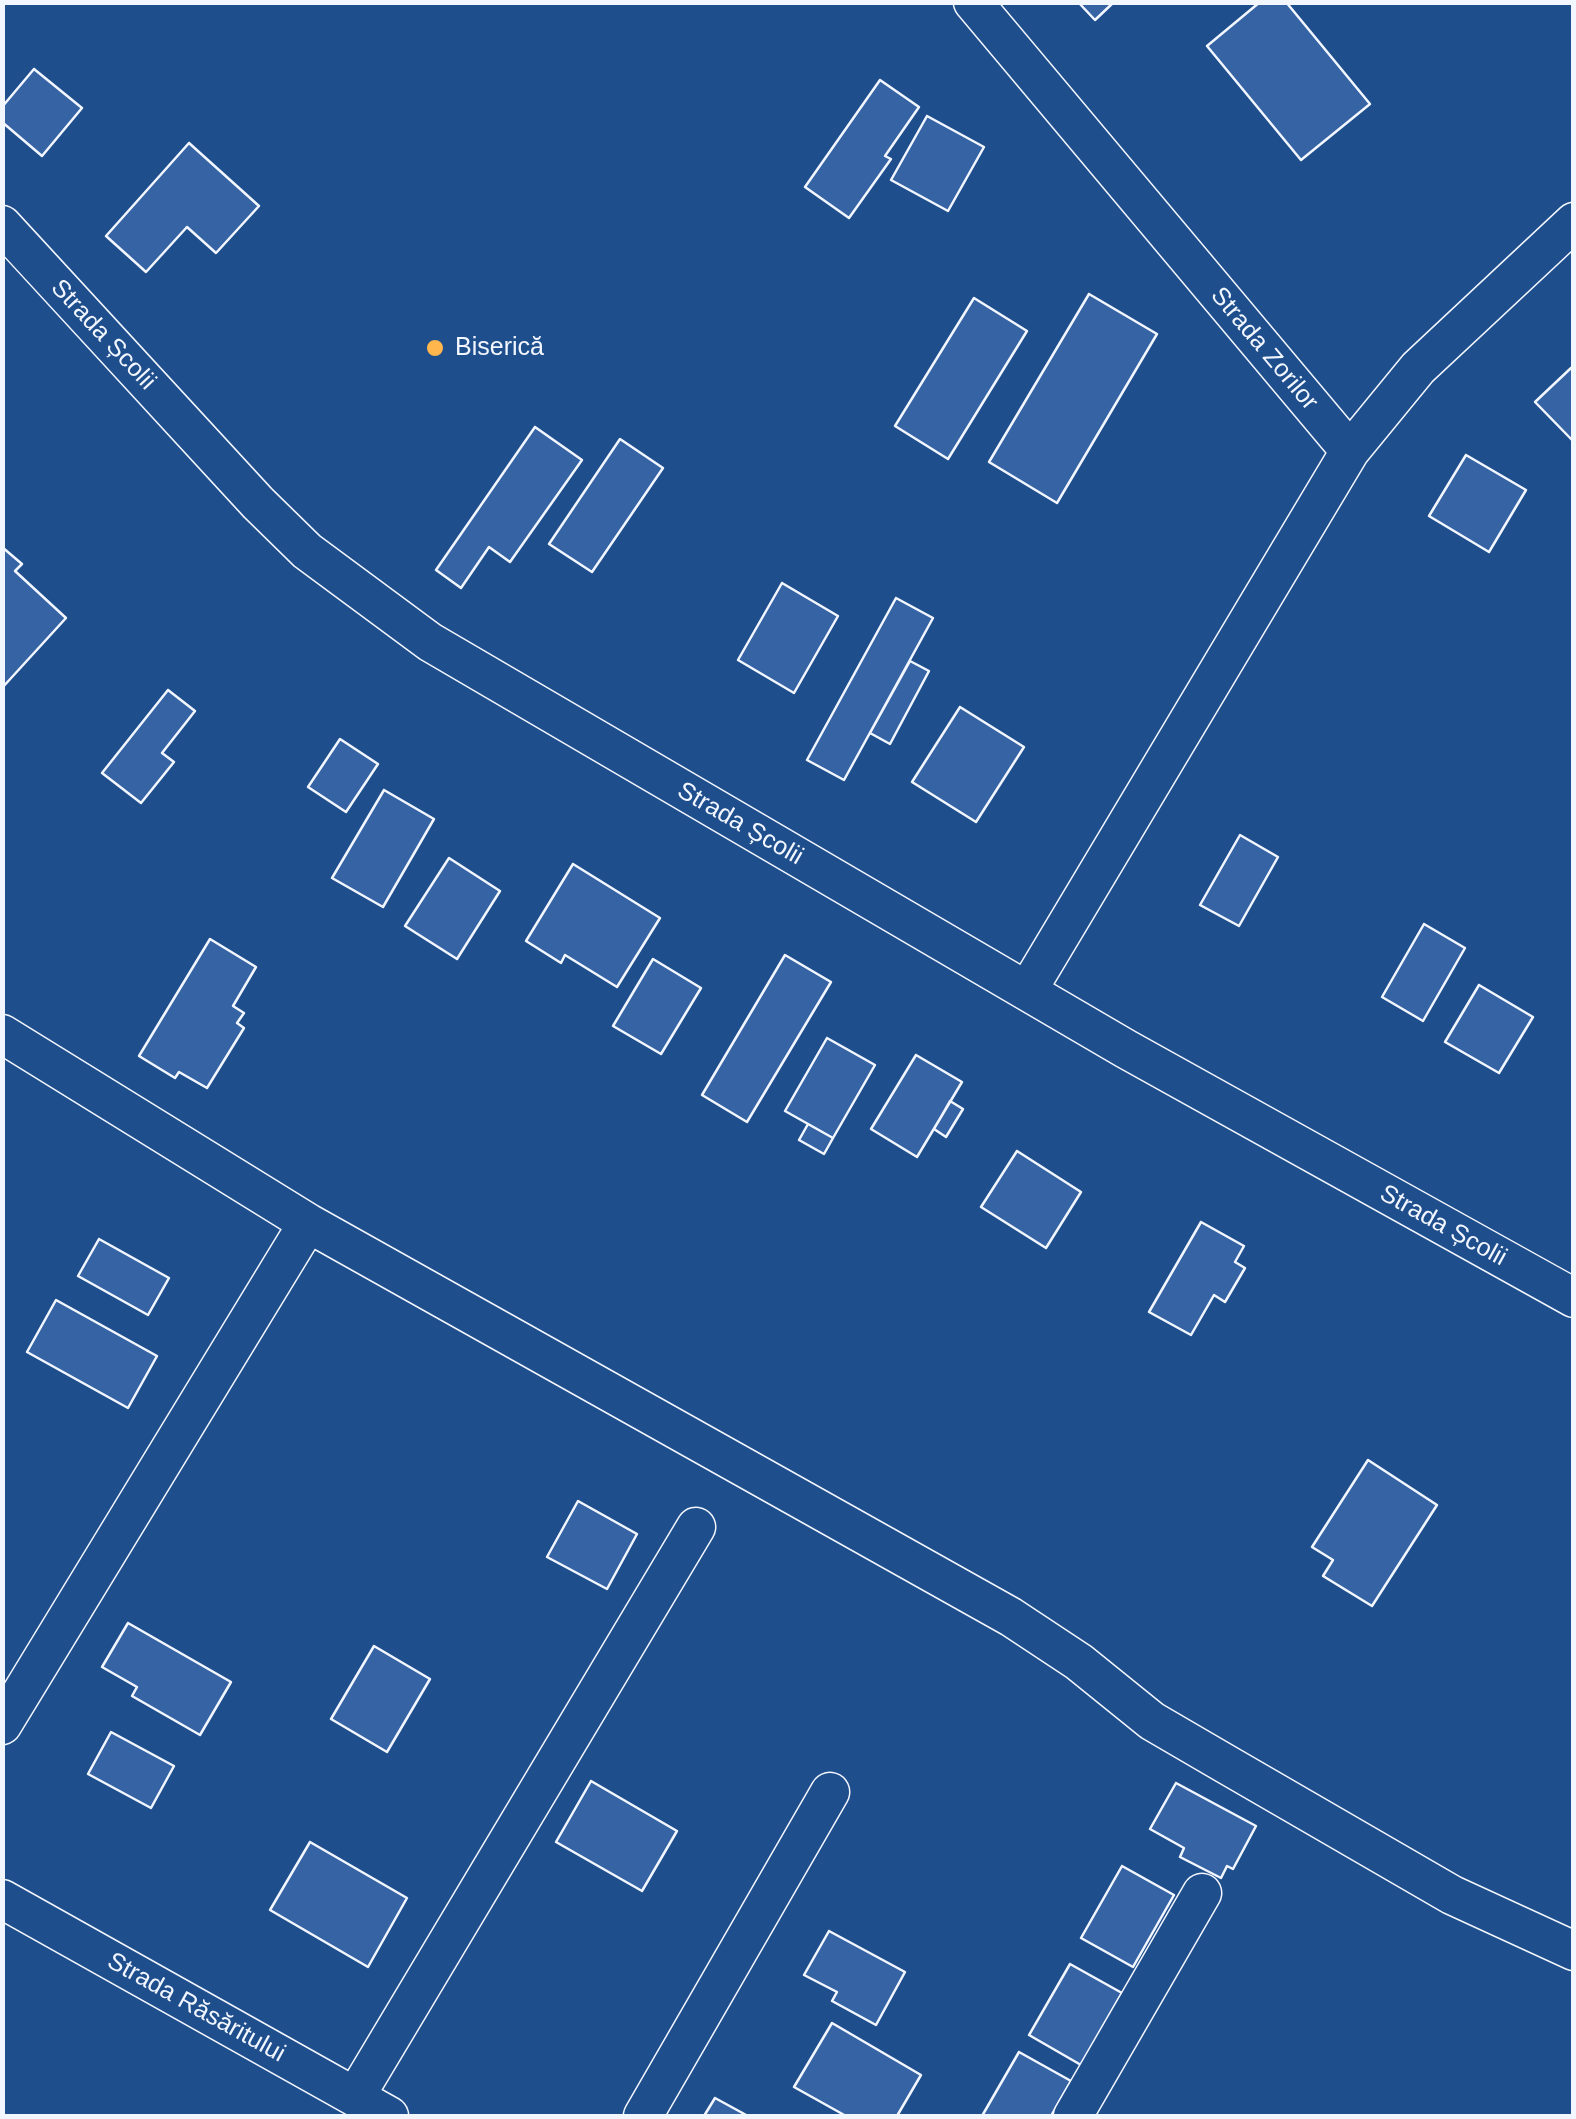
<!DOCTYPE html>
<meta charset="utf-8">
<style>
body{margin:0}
#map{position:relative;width:1576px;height:2119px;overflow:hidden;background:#1f4e8c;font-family:Arial,sans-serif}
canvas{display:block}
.frame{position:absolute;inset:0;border:5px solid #f2f6ff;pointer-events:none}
</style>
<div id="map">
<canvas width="1576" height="2119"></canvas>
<div class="frame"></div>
</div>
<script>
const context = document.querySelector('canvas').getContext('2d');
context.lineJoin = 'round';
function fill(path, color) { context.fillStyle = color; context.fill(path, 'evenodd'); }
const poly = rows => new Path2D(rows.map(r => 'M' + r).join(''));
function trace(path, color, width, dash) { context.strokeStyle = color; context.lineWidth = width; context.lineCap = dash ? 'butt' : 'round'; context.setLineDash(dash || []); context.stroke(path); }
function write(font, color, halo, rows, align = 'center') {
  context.font = font + ' Arial,sans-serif'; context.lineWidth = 8; context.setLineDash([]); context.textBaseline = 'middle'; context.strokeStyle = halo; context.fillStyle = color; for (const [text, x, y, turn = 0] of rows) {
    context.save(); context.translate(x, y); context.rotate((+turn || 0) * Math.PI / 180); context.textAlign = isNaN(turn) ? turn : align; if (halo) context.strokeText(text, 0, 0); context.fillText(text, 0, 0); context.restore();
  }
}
const building = poly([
 [1078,2,1114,2,1095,20,1078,2],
 [1260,2,1286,2,1370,104,1301,160,1207,46,1260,2],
 [34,69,82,108,42,156,2,122,2,107,34,69],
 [880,80,919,107,885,156,891,159,849,218,805,187,880,80],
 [927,116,984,147,948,211,891,180,927,116],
 [189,143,259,206,216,253,187,227,146,272,106,236,189,143],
 [1089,294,1157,334,1057,503,989,462,1089,294],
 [974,298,1027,331,948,459,895,426,974,298],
 [1571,368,1574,371,1574,442,1535,402,1571,368],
 [535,427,582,460,510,562,489,547,461,588,436,570,535,427],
 [620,439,663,468,592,572,549,544,620,439],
 [1466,455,1526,490,1489,552,1429,516,1466,455],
 [2,547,22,564,15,571,66,618,2,688,2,547],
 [782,583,838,616,794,693,738,660,782,583],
 [896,598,933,618,844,780,807,760,896,598],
 [910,661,929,671,890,744,870,733,910,661],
 [168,690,195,711,162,753,174,762,141,803,102,773,168,690],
 [960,707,1024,747,976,822,912,782,960,707],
 [340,739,378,764,346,812,308,787,340,739],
 [384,790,434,819,383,907,332,878,384,790],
 [1240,835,1278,857,1239,926,1200,905,1240,835],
 [449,858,500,891,457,959,405,926,449,858],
 [573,864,660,918,617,987,565,955,561,963,526,941,573,864],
 [1424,924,1465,948,1423,1021,1382,997,1424,924],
 [210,939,256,967,233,1006,244,1013,237,1023,244,1028,207,1088,179,1072,175,1078,139,1056,210,939],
 [785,955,831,982,747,1122,702,1095,785,955],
 [653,959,701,988,661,1054,613,1026,653,959],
 [1479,985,1533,1017,1499,1073,1445,1042,1479,985],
 [827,1038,875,1065,833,1138,785,1111,827,1038],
 [916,1055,962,1082,917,1157,871,1129,916,1055],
 [950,1101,963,1109,946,1137,934,1129,950,1101],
 [808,1124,833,1138,824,1154,799,1140,808,1124],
 [1017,1151,1081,1192,1046,1248,981,1207,1017,1151],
 [1201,1222,1244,1246,1235,1262,1245,1268,1225,1302,1214,1295,1191,1335,1149,1312,1201,1222],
 [99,1239,169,1278,148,1315,78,1276,99,1239],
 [56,1300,157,1356,128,1408,27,1352,56,1300],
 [1368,1460,1437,1505,1372,1606,1323,1576,1333,1560,1312,1547,1368,1460],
 [578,1501,637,1534,607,1589,547,1557,578,1501],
 [128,1623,231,1682,200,1735,132,1696,137,1687,102,1667,128,1623],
 [374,1646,430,1679,387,1752,331,1719,374,1646],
 [111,1732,174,1766,151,1808,88,1774,111,1732],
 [591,1781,677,1831,642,1891,556,1842,591,1781],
 [1176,1783,1256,1826,1233,1869,1227,1866,1221,1878,1180,1857,1184,1848,1150,1829,1176,1783],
 [310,1842,407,1898,368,1967,270,1910,310,1842],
 [1122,1866,1174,1895,1133,1967,1081,1938,1122,1866],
 [829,1931,905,1972,876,2025,832,2001,837,1992,804,1975,829,1931],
 [1070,1964,1122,1993,1081,2065,1029,2035,1070,1964],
 [832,2023,921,2075,897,2116,846,2116,794,2087,832,2023],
 [1019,2052,1071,2081,1051,2116,982,2116,1019,2052],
 [715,2098,748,2116,704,2116,715,2098]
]);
const street = poly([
 [973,2,1350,451],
 [2,225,258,503,307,551,430,642,1126,1049,1574,1298],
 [1027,991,1350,451,1418,368,1574,222],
 [2,1034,308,1223,1011,1617,1079,1662,1152,1721,1224,1763,1452,1895,1574,1951],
 [2,1725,308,1223],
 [2,1899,389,2116],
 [355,2097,696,1527],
 [643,2116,830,1792],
 [1073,2116,1202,1893]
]);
const markers = [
 [435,348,10,"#ffb74d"]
];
const streetNames = [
 ["Strada Școlii",103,335,47],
 ["Strada Zorilor",1264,349,50],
 ["Strada Școlii",740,824,30],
 ["Strada Școlii",1443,1226,29],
 ["Strada Răsăritului",196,2008,29]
];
const poiNames = [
 ["Biserică",455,348]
];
fill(building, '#3563a3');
trace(building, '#f2f6ff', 2.5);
trace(street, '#f2f6ff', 41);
trace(street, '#1f4e8c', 38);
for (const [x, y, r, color] of markers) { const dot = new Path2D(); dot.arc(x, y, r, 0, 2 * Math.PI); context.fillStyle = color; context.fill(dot); trace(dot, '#1f4e8c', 4); }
write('25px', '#f2f6ff', '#1f4e8c', streetNames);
write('25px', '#f2f6ff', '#1f4e8c', poiNames, 'left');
</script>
